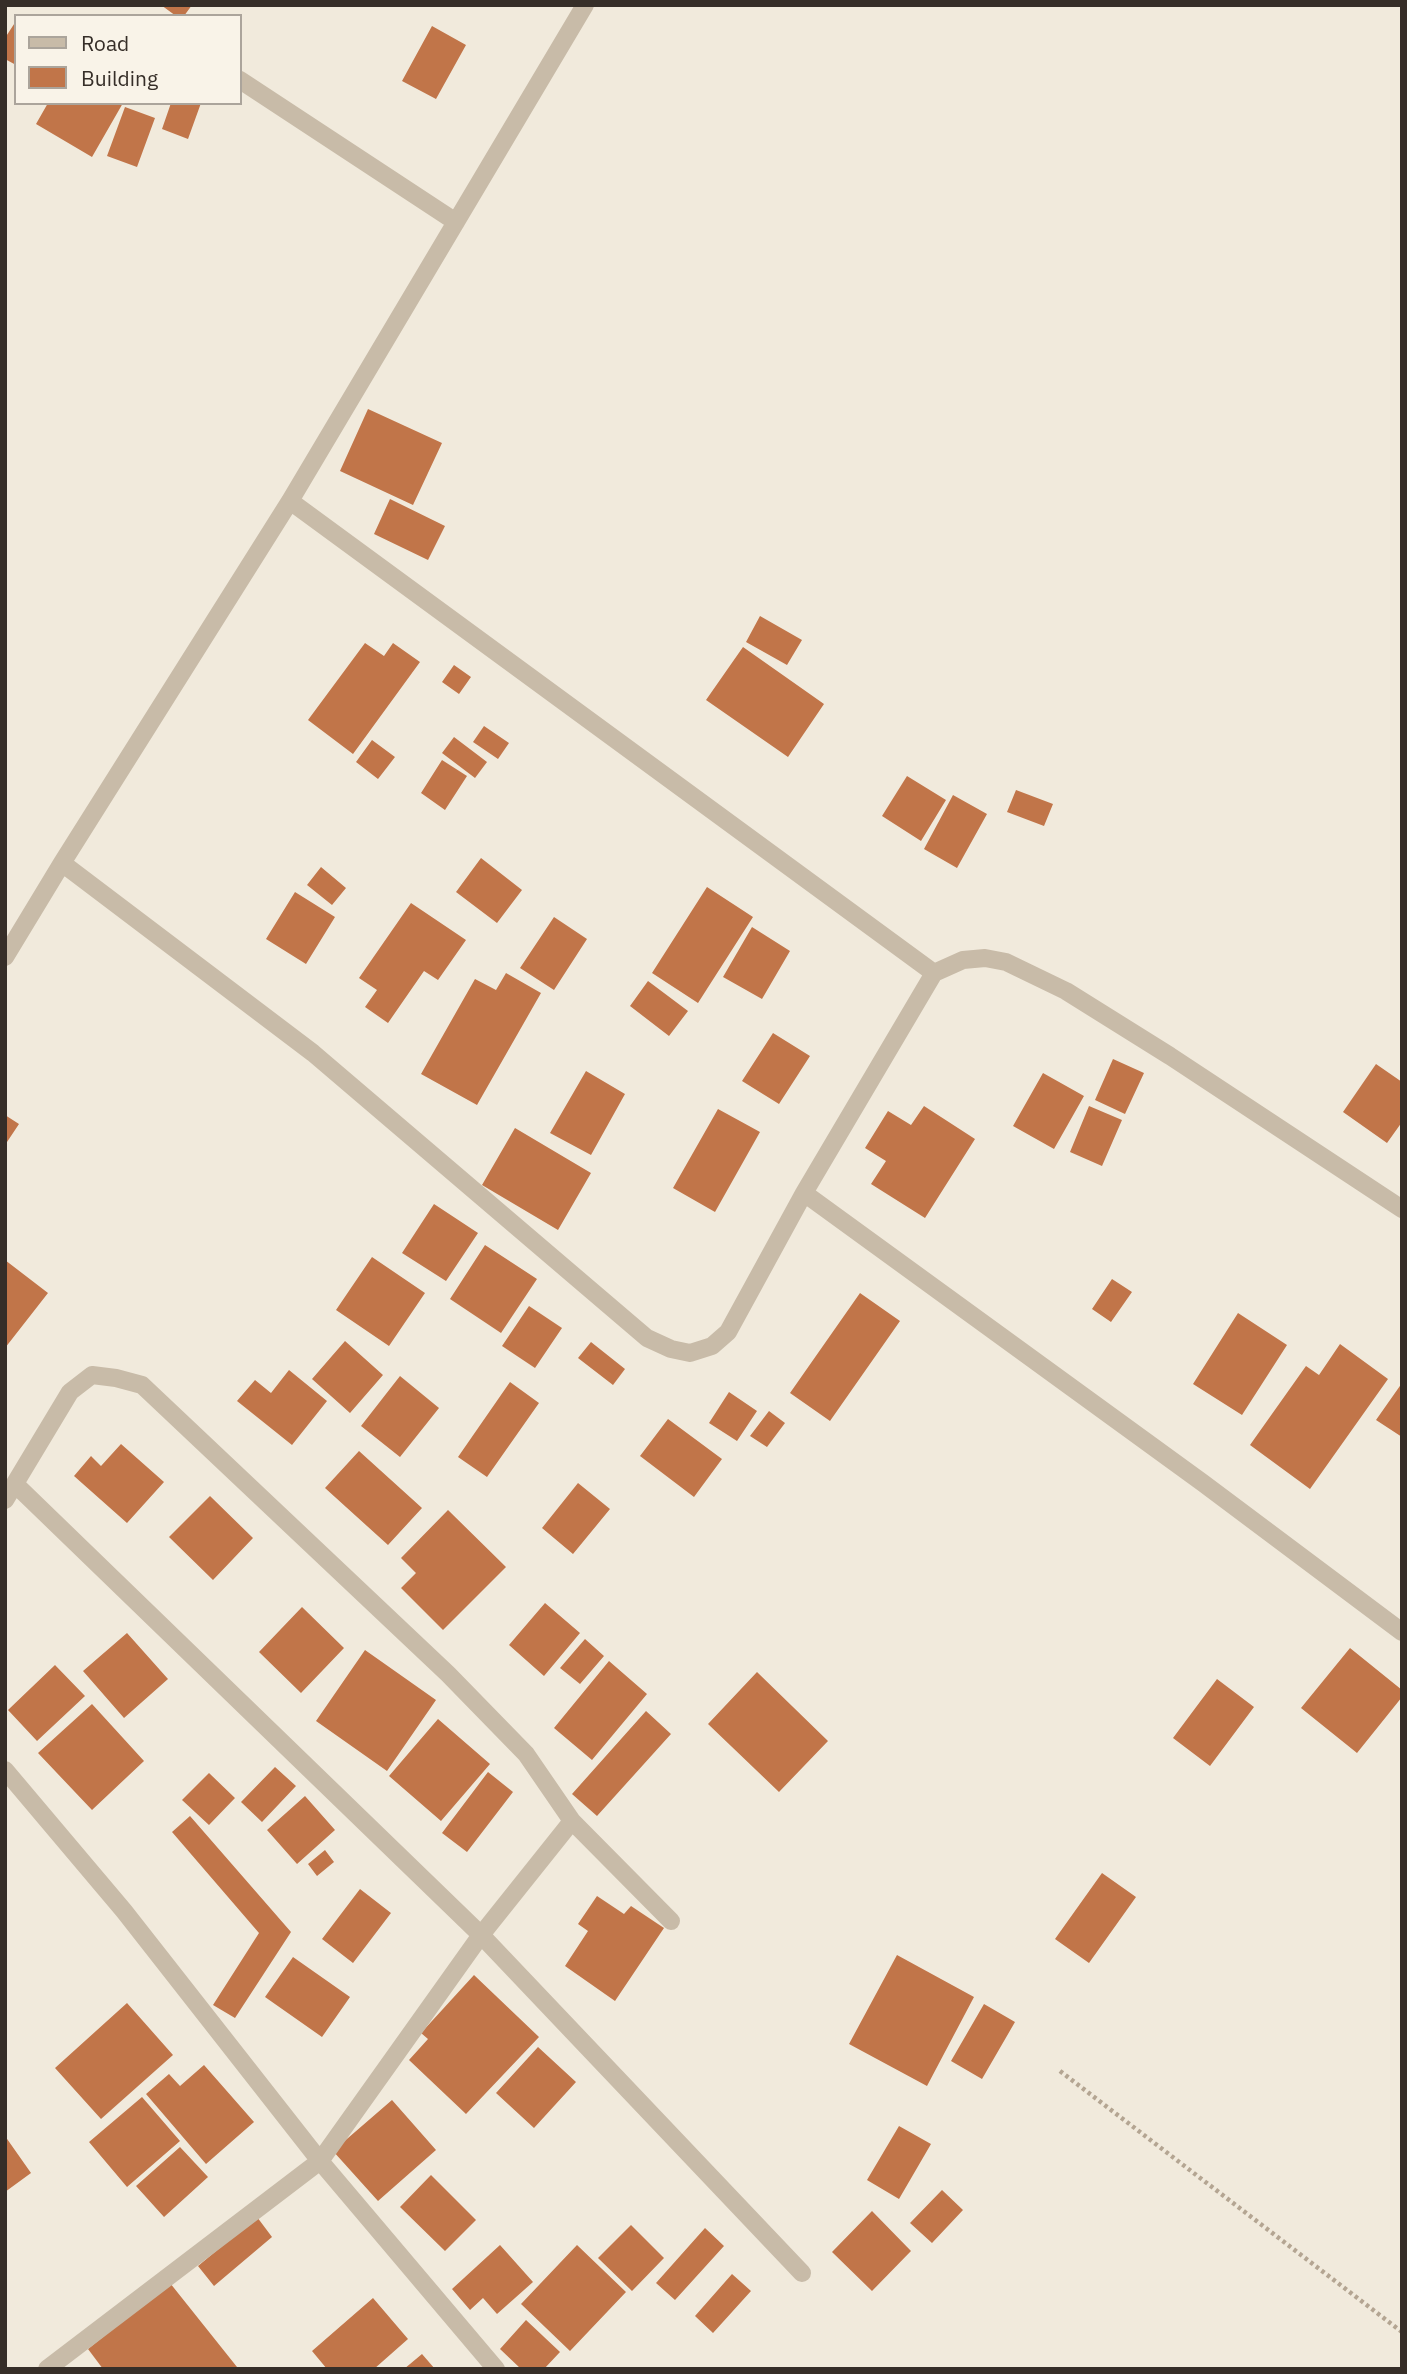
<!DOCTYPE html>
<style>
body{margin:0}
#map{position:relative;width:1407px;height:2374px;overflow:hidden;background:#f1eadc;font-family:"IBM Plex Sans",sans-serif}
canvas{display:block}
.frame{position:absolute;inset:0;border:7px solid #362e28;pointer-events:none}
.legend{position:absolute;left:14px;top:14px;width:228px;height:91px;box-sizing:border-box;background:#f9f3e8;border:2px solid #aba49b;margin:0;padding:9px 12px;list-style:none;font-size:21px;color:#362e28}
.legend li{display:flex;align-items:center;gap:14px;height:35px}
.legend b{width:35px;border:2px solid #aba49b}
</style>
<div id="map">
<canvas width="1407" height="2374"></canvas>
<div class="frame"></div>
<ul class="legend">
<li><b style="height:9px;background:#c8bba8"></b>Road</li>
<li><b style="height:19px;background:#c17549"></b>Building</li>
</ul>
</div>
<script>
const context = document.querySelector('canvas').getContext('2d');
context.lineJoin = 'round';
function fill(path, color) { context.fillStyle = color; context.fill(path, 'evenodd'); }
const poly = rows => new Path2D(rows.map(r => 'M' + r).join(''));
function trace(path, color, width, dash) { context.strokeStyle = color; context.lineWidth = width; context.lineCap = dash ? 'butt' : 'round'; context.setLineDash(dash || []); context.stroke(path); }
const building = poly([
 [161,5,192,5,184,16,176,16],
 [16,21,16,65,5,59,5,38],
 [432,26,466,45,436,99,402,81],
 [48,103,123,103,92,157,36,124],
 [171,103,201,103,188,139,162,129],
 [125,107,155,118,137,167,107,156],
 [368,409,442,443,413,505,340,471],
 [390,499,445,526,428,560,374,534],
 [760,616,802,640,787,665,746,642],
 [365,643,384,656,393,643,420,662,353,754,308,720],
 [743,647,824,704,788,757,706,700],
 [454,665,471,677,459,694,442,682],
 [484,726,509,743,498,759,473,742],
 [454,737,487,762,475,778,442,753],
 [372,740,395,757,378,779,356,762],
 [442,760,467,776,445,810,421,793],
 [907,776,946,800,921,841,882,816],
 [1016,790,1053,804,1044,826,1007,812],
 [953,795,987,814,957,868,924,849],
 [481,858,522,890,497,923,456,892],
 [321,867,346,888,332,905,307,885],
 [707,887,753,917,698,1003,652,973],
 [295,892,335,917,306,964,266,939],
 [411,903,466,940,438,980,424,971,388,1023,365,1007,377,990,359,978],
 [554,917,587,939,554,990,520,968],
 [752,927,790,951,762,999,723,977],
 [506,973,541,993,477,1105,421,1074,475,979,496,990],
 [648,981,688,1011,669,1036,630,1006],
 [773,1033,810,1056,779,1104,742,1081],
 [1113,1059,1144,1073,1125,1114,1095,1100],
 [1376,1064,1402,1082,1402,1122,1387,1143,1343,1112],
 [586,1071,625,1094,591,1155,550,1133],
 [1043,1073,1084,1096,1054,1149,1013,1126],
 [924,1106,975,1139,925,1218,871,1184,886,1161,865,1148,888,1111,911,1125],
 [1089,1106,1122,1120,1102,1166,1070,1152],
 [718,1109,760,1132,715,1212,673,1188],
 [5,1115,19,1124,5,1145],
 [515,1128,591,1173,558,1230,482,1185],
 [434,1204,478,1233,446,1281,402,1253],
 [485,1245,537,1279,501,1333,450,1299],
 [372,1257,425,1293,389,1346,336,1310],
 [5,1260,48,1293,5,1348],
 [1112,1279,1132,1292,1111,1322,1092,1309],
 [860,1293,900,1321,830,1421,790,1393],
 [529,1306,562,1328,535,1368,502,1346],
 [1238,1313,1287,1345,1242,1415,1193,1384],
 [345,1341,383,1375,350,1413,312,1379],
 [591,1342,625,1369,613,1385,578,1358],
 [1340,1344,1388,1379,1310,1489,1250,1445,1306,1366,1319,1375],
 [289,1370,327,1401,292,1445,237,1401,255,1380,271,1393],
 [400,1376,439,1408,400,1457,361,1426],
 [510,1382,539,1403,487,1477,458,1457],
 [1402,1383,1402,1437,1376,1420],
 [729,1392,757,1411,737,1441,709,1423],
 [769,1411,785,1423,767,1447,750,1436],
 [668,1419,722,1459,694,1497,640,1456],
 [121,1444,164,1482,127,1523,74,1476,91,1456,101,1466],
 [359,1451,422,1508,388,1545,325,1488],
 [578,1483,610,1509,573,1554,542,1528],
 [210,1496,253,1538,213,1580,169,1537],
 [448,1510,506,1567,443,1630,401,1588,416,1573,401,1558],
 [545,1603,580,1633,544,1676,509,1645],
 [302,1607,344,1648,301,1693,259,1652],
 [127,1633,168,1679,124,1718,83,1671],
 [585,1639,604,1656,580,1684,560,1668],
 [1350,1648,1402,1690,1402,1697,1357,1753,1301,1708],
 [365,1650,436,1700,387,1771,316,1721],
 [609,1661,647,1694,592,1760,554,1728],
 [55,1665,85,1696,37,1741,8,1710],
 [757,1672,828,1741,779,1792,708,1724],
 [1217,1679,1254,1707,1210,1766,1173,1738],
 [92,1704,144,1761,92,1810,38,1753],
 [646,1711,671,1734,597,1816,572,1794],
 [438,1719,490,1764,441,1821,389,1776],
 [275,1767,296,1786,262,1822,241,1802],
 [488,1772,513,1792,467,1852,442,1833],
 [209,1773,235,1798,209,1825,182,1800],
 [305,1796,335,1830,297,1864,267,1830],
 [190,1816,291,1932,235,2018,213,2005,259,1933,172,1832],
 [325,1850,334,1862,317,1876,308,1864],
 [1102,1873,1136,1897,1089,1963,1055,1939],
 [360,1889,391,1913,353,1963,322,1939],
 [597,1896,624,1914,631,1906,664,1928,615,2001,565,1966,588,1931,578,1924],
 [897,1955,974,1997,927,2086,849,2044],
 [293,1957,350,1997,322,2037,265,1997],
 [474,1975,539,2037,466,2114,409,2060,428,2039,421,2033],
 [127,2003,173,2055,101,2119,55,2068],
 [984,2004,1015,2022,982,2079,951,2061],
 [538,2047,576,2082,534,2128,496,2093],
 [204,2065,254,2122,206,2164,146,2094,169,2074,180,2086],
 [142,2097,180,2141,127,2187,89,2142],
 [392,2100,436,2150,378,2201,333,2151],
 [899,2126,931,2144,899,2199,867,2180],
 [5,2136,31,2173,5,2192],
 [180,2147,208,2177,164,2217,136,2186],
 [431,2175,476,2220,445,2251,400,2207],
 [942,2190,963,2210,932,2243,910,2223],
 [872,2211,911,2251,872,2291,832,2252],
 [257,2217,272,2237,214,2286,198,2266],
 [631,2225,664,2258,632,2291,598,2258],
 [705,2228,724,2246,675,2300,656,2283],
 [500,2245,533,2282,497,2314,483,2298,470,2310,452,2289],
 [577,2245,626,2292,570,2351,521,2304],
 [732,2274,751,2291,713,2333,695,2316],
 [170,2283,237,2367,234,2369,103,2369,88,2349],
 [373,2298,408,2339,374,2369,327,2369,312,2351],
 [526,2320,560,2352,544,2369,521,2369,500,2349],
 [422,2354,435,2369,404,2369]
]);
const path = poly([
 [1060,2071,1402,2332]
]);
const minor = poly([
 [240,80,456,222],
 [290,501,934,973],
 [62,863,313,1053,647,1338,671,1349,690,1353,712,1346,728,1332,804,1193,934,973,963,960,985,958,1006,962,1066,991,1170,1056,1402,1209],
 [5,957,62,863,290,501,585,5],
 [804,1193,1203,1483,1402,1632],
 [16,1485,481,1935,802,2273],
 [5,1500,70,1392,92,1375,116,1378,142,1385,448,1674,526,1754,572,1821,671,1921],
 [5,1770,124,1911,320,2161,496,2369],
 [47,2369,320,2161,481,1935,572,1821]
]);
fill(building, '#c17549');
trace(path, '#b4a592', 4.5, [3.5, 3.5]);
trace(minor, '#c8bba8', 18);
</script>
